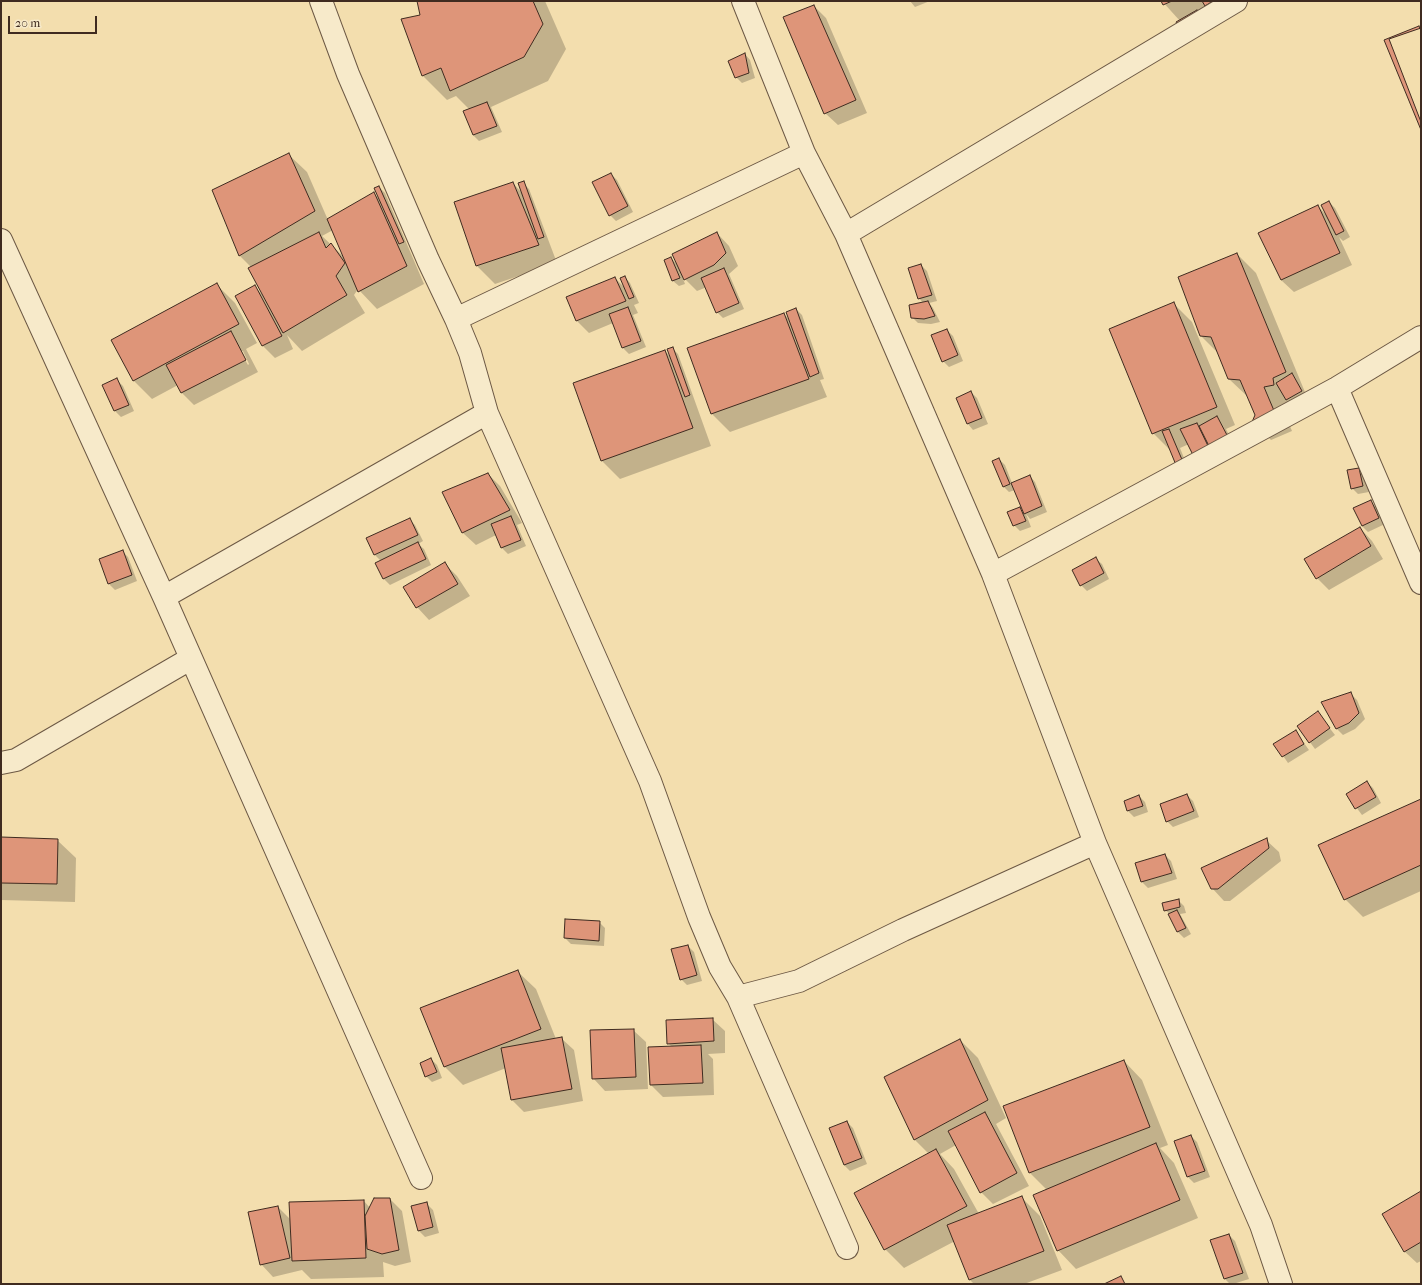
<!DOCTYPE html>
<style>
body{margin:0}
#map{position:relative;width:1422px;height:1285px;overflow:hidden;background:#f3deae;font-family:"IM FELL French Canon",serif}
canvas{display:block}
.frame{position:absolute;inset:0;border:2px solid #3f2b20;pointer-events:none}
.scale{position:absolute;left:8px;top:16px;width:89px;height:18px;box-sizing:border-box;border:2px solid #3f2b20;border-top:0;padding-left:5px;font-size:12px;line-height:14px;white-space:nowrap;color:#3f2b20;-webkit-text-stroke:3px #f7eaca;paint-order:stroke}
</style>
<div id="map">
<canvas width="1422" height="1285"></canvas>
<div class="frame"></div>
<div class="scale">20 m</div>
</div>
<script>
const context = document.querySelector('canvas').getContext('2d');
context.lineJoin = 'round';
function fill(path, color) { context.fillStyle = color; context.fill(path, 'evenodd'); }
const poly = rows => new Path2D(rows.map(r => 'M' + r).join(''));
function trace(path, color, width, dash) { context.strokeStyle = color; context.lineWidth = width; context.lineCap = dash ? 'butt' : 'round'; context.setLineDash(dash || []); context.stroke(path); }
const shadow = poly([
 [418,1,545,1,566,49,548,81,491,107,502,132,479,141,473,135,470,110,456,96,447,100,423,76,421,16],
 [910,1,930,1,915,7],
 [1162,1,1230,1,1180,21],
 [814,6,826,18,867,113,838,125,825,113],
 [745,54,750,60,755,78,742,83,736,77],
 [288,154,307,172,328,220,374,193,380,200,379,187,385,193,424,284,377,309,358,289,354,295,365,313,302,351,287,335,293,349,275,358,263,346,236,296,254,286,263,295,252,268,240,256,213,191],
 [333,230,344,257,322,236],
 [611,174,617,180,633,212,616,221,610,215],
 [513,183,522,193,523,183,529,189,557,263,495,284,477,266,455,203],
 [1329,202,1335,208,1350,237,1343,241,1339,237,1352,265,1294,292,1281,280,1259,233,1318,206,1326,215],
 [717,233,729,246,738,266,729,274,744,309,723,318,717,312,707,287,697,291,682,276,685,284,679,286,673,281,671,258,679,266],
 [1237,254,1256,273,1307,397,1281,405,1292,431,1271,440,1253,422,1256,415,1248,397,1229,379,1219,354,1201,336],
 [921,265,927,271,937,301,929,303,933,308,940,322,931,324,918,323,912,317,923,303,919,298],
 [625,277,630,283,639,303,634,305,638,313,633,315,646,347,629,354,623,348,613,323,589,333,577,321,615,278,625,288],
 [216,284,235,303,257,343,246,349,258,372,194,405,182,393,178,385,152,399,134,381,112,341],
 [240,351,243,351,249,364,248,365],
 [1174,304,1192,322,1235,425,1226,429,1233,443,1216,452,1189,444,1180,448,1188,468,1153,433],
 [796,309,802,315,824,379,820,380,827,397,730,432,712,414,688,348,784,314,791,321],
 [947,330,953,336,963,361,949,367,943,361],
 [672,348,678,354,711,446,620,479,602,461,665,351,671,357],
 [117,380,123,386,134,411,121,417,115,411,104,386],
 [971,392,977,398,988,424,973,430,968,424],
 [999,459,1005,465,1012,483,1030,476,1035,482,1047,512,1030,519,1026,514,1031,527,1020,531,1014,525,1019,508,1024,513,1015,490,1009,492,1004,487],
 [1359,469,1365,475,1369,492,1358,494,1352,488],
 [488,474,500,486,522,523,517,525,526,546,508,554,502,548,496,535,476,545,463,533,444,493],
 [1370,501,1376,507,1385,524,1368,532,1362,526],
 [409,519,415,525,423,541,418,544,424,549,431,565,390,585,384,579,376,564,381,561,375,555,367,539],
 [1360,528,1372,541,1383,559,1329,590,1317,578],
 [122,551,128,557,137,581,115,590,109,584,100,559],
 [1096,559,1102,564,1109,579,1087,591,1081,585],
 [445,564,457,576,470,596,429,620,417,607],
 [1351,694,1357,700,1365,719,1355,729,1343,735,1337,729,1322,703],
 [1318,713,1335,735,1315,749,1298,726],
 [1296,732,1309,750,1288,763,1275,744],
 [1367,782,1373,788,1381,803,1362,815,1347,795],
 [1187,795,1193,801,1199,817,1173,827,1167,821],
 [1139,796,1145,802,1148,812,1134,817,1128,811,1125,801],
 [1421,800,1421,891,1363,917,1345,899],
 [1,838,57,840,76,858,75,902,1,900],
 [1266,840,1279,852,1281,861,1230,901,1224,901,1212,888],
 [1165,855,1171,861,1177,879,1148,888,1142,882],
 [1178,900,1184,906,1186,913,1180,914,1191,934,1184,938,1178,932,1170,914,1165,910],
 [599,922,605,928,604,946,571,944,565,938],
 [688,946,694,952,702,981,687,985,681,979],
 [517,971,536,989,556,1039,561,1038,574,1050,583,1101,524,1112,512,1100,506,1068,463,1085,444,1066],
 [712,1019,725,1031,725,1053,708,1054,713,1059,714,1095,663,1097,651,1085,672,1047,668,1043],
 [633,1030,646,1042,648,1089,605,1091,593,1078],
 [960,1040,978,1058,1006,1118,996,1124,1029,1186,993,1204,981,1192,956,1145,940,1154,954,1169,979,1214,1022,1198,1040,1216,1062,1270,1024,1284,974,1284,970,1280,955,1241,904,1268,885,1249,929,1154,915,1140,886,1077],
 [431,1059,437,1065,442,1078,432,1082,426,1076],
 [1124,1061,1142,1080,1168,1145,1160,1148,1174,1163,1198,1218,1076,1269,1058,1250,1047,1190,1030,1173],
 [847,1122,853,1128,867,1164,850,1171,844,1165,830,1129],
 [1191,1136,1197,1142,1210,1177,1194,1183,1188,1177,1175,1141],
 [1421,1193,1421,1261,1417,1263,1404,1251],
 [390,1199,402,1211,411,1262,395,1266,383,1262,384,1277,311,1279,302,1270,273,1277,261,1264,278,1207,291,1220,364,1201,370,1208],
 [427,1204,433,1210,439,1233,425,1237,419,1231],
 [1229,1235,1235,1241,1249,1279,1233,1284,1230,1284,1225,1279,1211,1241]
]);
const building = poly([
 [417,1,533,1,543,24,524,57,450,91,441,68,422,76,401,19,420,15,417,1],
 [1161,1,1172,1,1163,5,1161,1],
 [1202,1,1213,1,1205,6,1202,1],
 [814,5,856,100,824,114,783,17,814,5],
 [1197,10,1202,19,1181,31,1176,22,1197,10],
 [1419,26,1421,31,1421,130,1384,40,1419,26],
 [1421,28,1421,122,1389,39,1421,28],
 [745,53,749,73,735,78,728,61,745,53],
 [487,102,497,126,473,135,463,111,487,102],
 [289,153,315,211,239,256,212,190,289,153],
 [611,173,628,206,609,216,592,182,611,173],
 [524,181,544,237,538,239,518,183,524,181],
 [513,182,539,245,476,266,454,202,513,182],
 [379,186,404,242,399,244,374,188,379,186],
 [374,192,407,266,358,292,327,219,374,192],
 [1329,201,1344,231,1336,235,1321,205,1329,201],
 [1318,205,1340,253,1281,280,1258,233,1318,205],
 [319,232,326,248,331,243,345,263,336,276,347,295,283,333,248,268,319,232],
 [717,232,726,253,714,265,684,280,672,254,717,232],
 [1237,253,1286,372,1273,378,1274,385,1264,387,1275,413,1252,422,1255,415,1240,380,1228,379,1211,337,1200,336,1178,277,1237,253],
 [671,257,680,278,672,281,664,260,671,257],
 [921,264,932,295,918,299,908,268,921,264],
 [724,268,739,303,716,313,701,278,724,268],
 [625,276,634,297,629,299,620,278,625,276],
 [615,277,626,301,576,321,566,297,615,277],
 [217,283,239,324,133,381,111,340,217,283],
 [255,285,282,336,262,346,235,296,255,285],
 [928,301,935,316,924,319,911,318,909,305,928,301],
 [1174,302,1217,407,1152,434,1109,329,1174,302],
 [628,307,641,341,622,348,609,314,628,307],
 [796,308,819,373,810,377,786,312,796,308],
 [784,313,809,379,711,414,687,348,784,313],
 [947,329,958,355,942,362,931,335,947,329],
 [231,331,246,360,181,393,166,365,231,331],
 [673,347,690,395,685,397,667,349,673,347],
 [665,350,693,428,601,461,573,383,665,350],
 [1292,373,1302,391,1286,400,1276,383,1292,373],
 [117,378,129,405,114,411,102,385,117,378],
 [971,391,982,418,967,424,956,398,971,391],
 [1217,416,1228,437,1209,446,1199,426,1217,416],
 [1197,423,1209,448,1194,457,1180,429,1197,423],
 [1169,429,1183,462,1176,465,1162,431,1169,429],
 [999,458,1010,484,1003,487,992,461,999,458],
 [1359,468,1363,486,1351,489,1347,470,1359,468],
 [488,473,510,510,462,533,442,492,488,473],
 [1030,475,1042,506,1024,514,1011,483,1030,475],
 [1371,500,1379,518,1362,526,1353,508,1371,500],
 [1020,507,1026,521,1013,526,1007,512,1020,507],
 [511,516,521,540,501,548,491,524,511,516],
 [410,518,418,535,374,555,366,538,410,518],
 [1360,527,1371,546,1316,579,1304,559,1360,527],
 [418,542,426,559,383,579,375,563,418,542],
 [123,550,132,575,108,584,99,559,123,550],
 [1096,557,1104,573,1080,586,1072,570,1096,557],
 [445,562,458,584,416,608,403,587,445,562],
 [1351,692,1359,713,1349,723,1336,729,1321,702,1351,692],
 [1318,711,1330,728,1309,743,1297,726,1318,711],
 [1296,730,1304,744,1282,757,1273,744,1296,730],
 [1367,781,1376,797,1355,809,1346,794,1367,781],
 [1187,794,1194,811,1166,822,1160,804,1187,794],
 [1139,795,1143,806,1127,811,1124,801,1139,795],
 [1421,799,1421,865,1344,900,1318,845,1421,799],
 [1,837,58,839,57,884,1,883,1,837],
 [1267,838,1269,848,1218,889,1211,889,1201,868,1267,838],
 [1165,854,1172,873,1141,882,1135,863,1165,854],
 [1179,899,1180,907,1164,911,1162,903,1179,899],
 [1177,910,1186,928,1177,932,1168,914,1177,910],
 [565,919,600,921,599,941,564,938,565,919],
 [688,945,697,975,680,980,671,949,688,945],
 [518,970,541,1029,444,1067,420,1008,518,970],
 [713,1018,714,1041,667,1044,666,1020,713,1018],
 [634,1029,636,1077,592,1079,590,1030,634,1029],
 [562,1037,572,1089,511,1100,501,1048,562,1037],
 [960,1039,988,1100,914,1140,884,1077,960,1039],
 [701,1045,703,1083,650,1085,648,1047,701,1045],
 [431,1058,437,1072,425,1077,420,1063,431,1058],
 [1124,1060,1150,1127,1029,1173,1003,1106,1124,1060],
 [985,1112,1017,1173,980,1193,948,1131,985,1112],
 [847,1121,862,1158,844,1165,829,1128,847,1121],
 [1191,1135,1205,1171,1187,1177,1174,1141,1191,1135],
 [1156,1143,1180,1200,1057,1251,1033,1195,1156,1143],
 [936,1149,967,1206,884,1250,854,1193,936,1149],
 [1421,1191,1421,1242,1404,1252,1382,1214,1421,1191],
 [1022,1196,1044,1251,969,1280,947,1225,1022,1196],
 [374,1198,390,1198,399,1250,382,1254,367,1249,365,1216,374,1198],
 [364,1200,366,1258,292,1261,289,1202,364,1200],
 [427,1202,433,1227,418,1231,411,1206,427,1202],
 [278,1206,290,1258,260,1265,248,1212,278,1206],
 [1229,1234,1243,1273,1224,1279,1210,1240,1229,1234],
 [1121,1276,1125,1284,1104,1284,1121,1276]
]);
const street = poly([
 [321,1,348,74,428,260,456,319,470,353,487,413,650,781,699,917,720,967,738,997,799,981,903,930,1095,843],
 [743,1,804,153,846,234,993,574,1095,843,1261,1225,1281,1284],
 [846,234,1236,1],
 [1,240,164,597,421,1178],
 [456,319,804,153],
 [1337,388,1421,583],
 [993,574,1337,388,1421,337],
 [164,597,487,413],
 [1,763,16,760,190,659],
 [738,997,847,1248]
]);
fill(shadow, '#0003');
fill(building, '#de9579');
trace(building, '#3f2b20', 1);
trace(street, '#6c5844', 24);
trace(street, '#f7eaca', 22);
</script>
